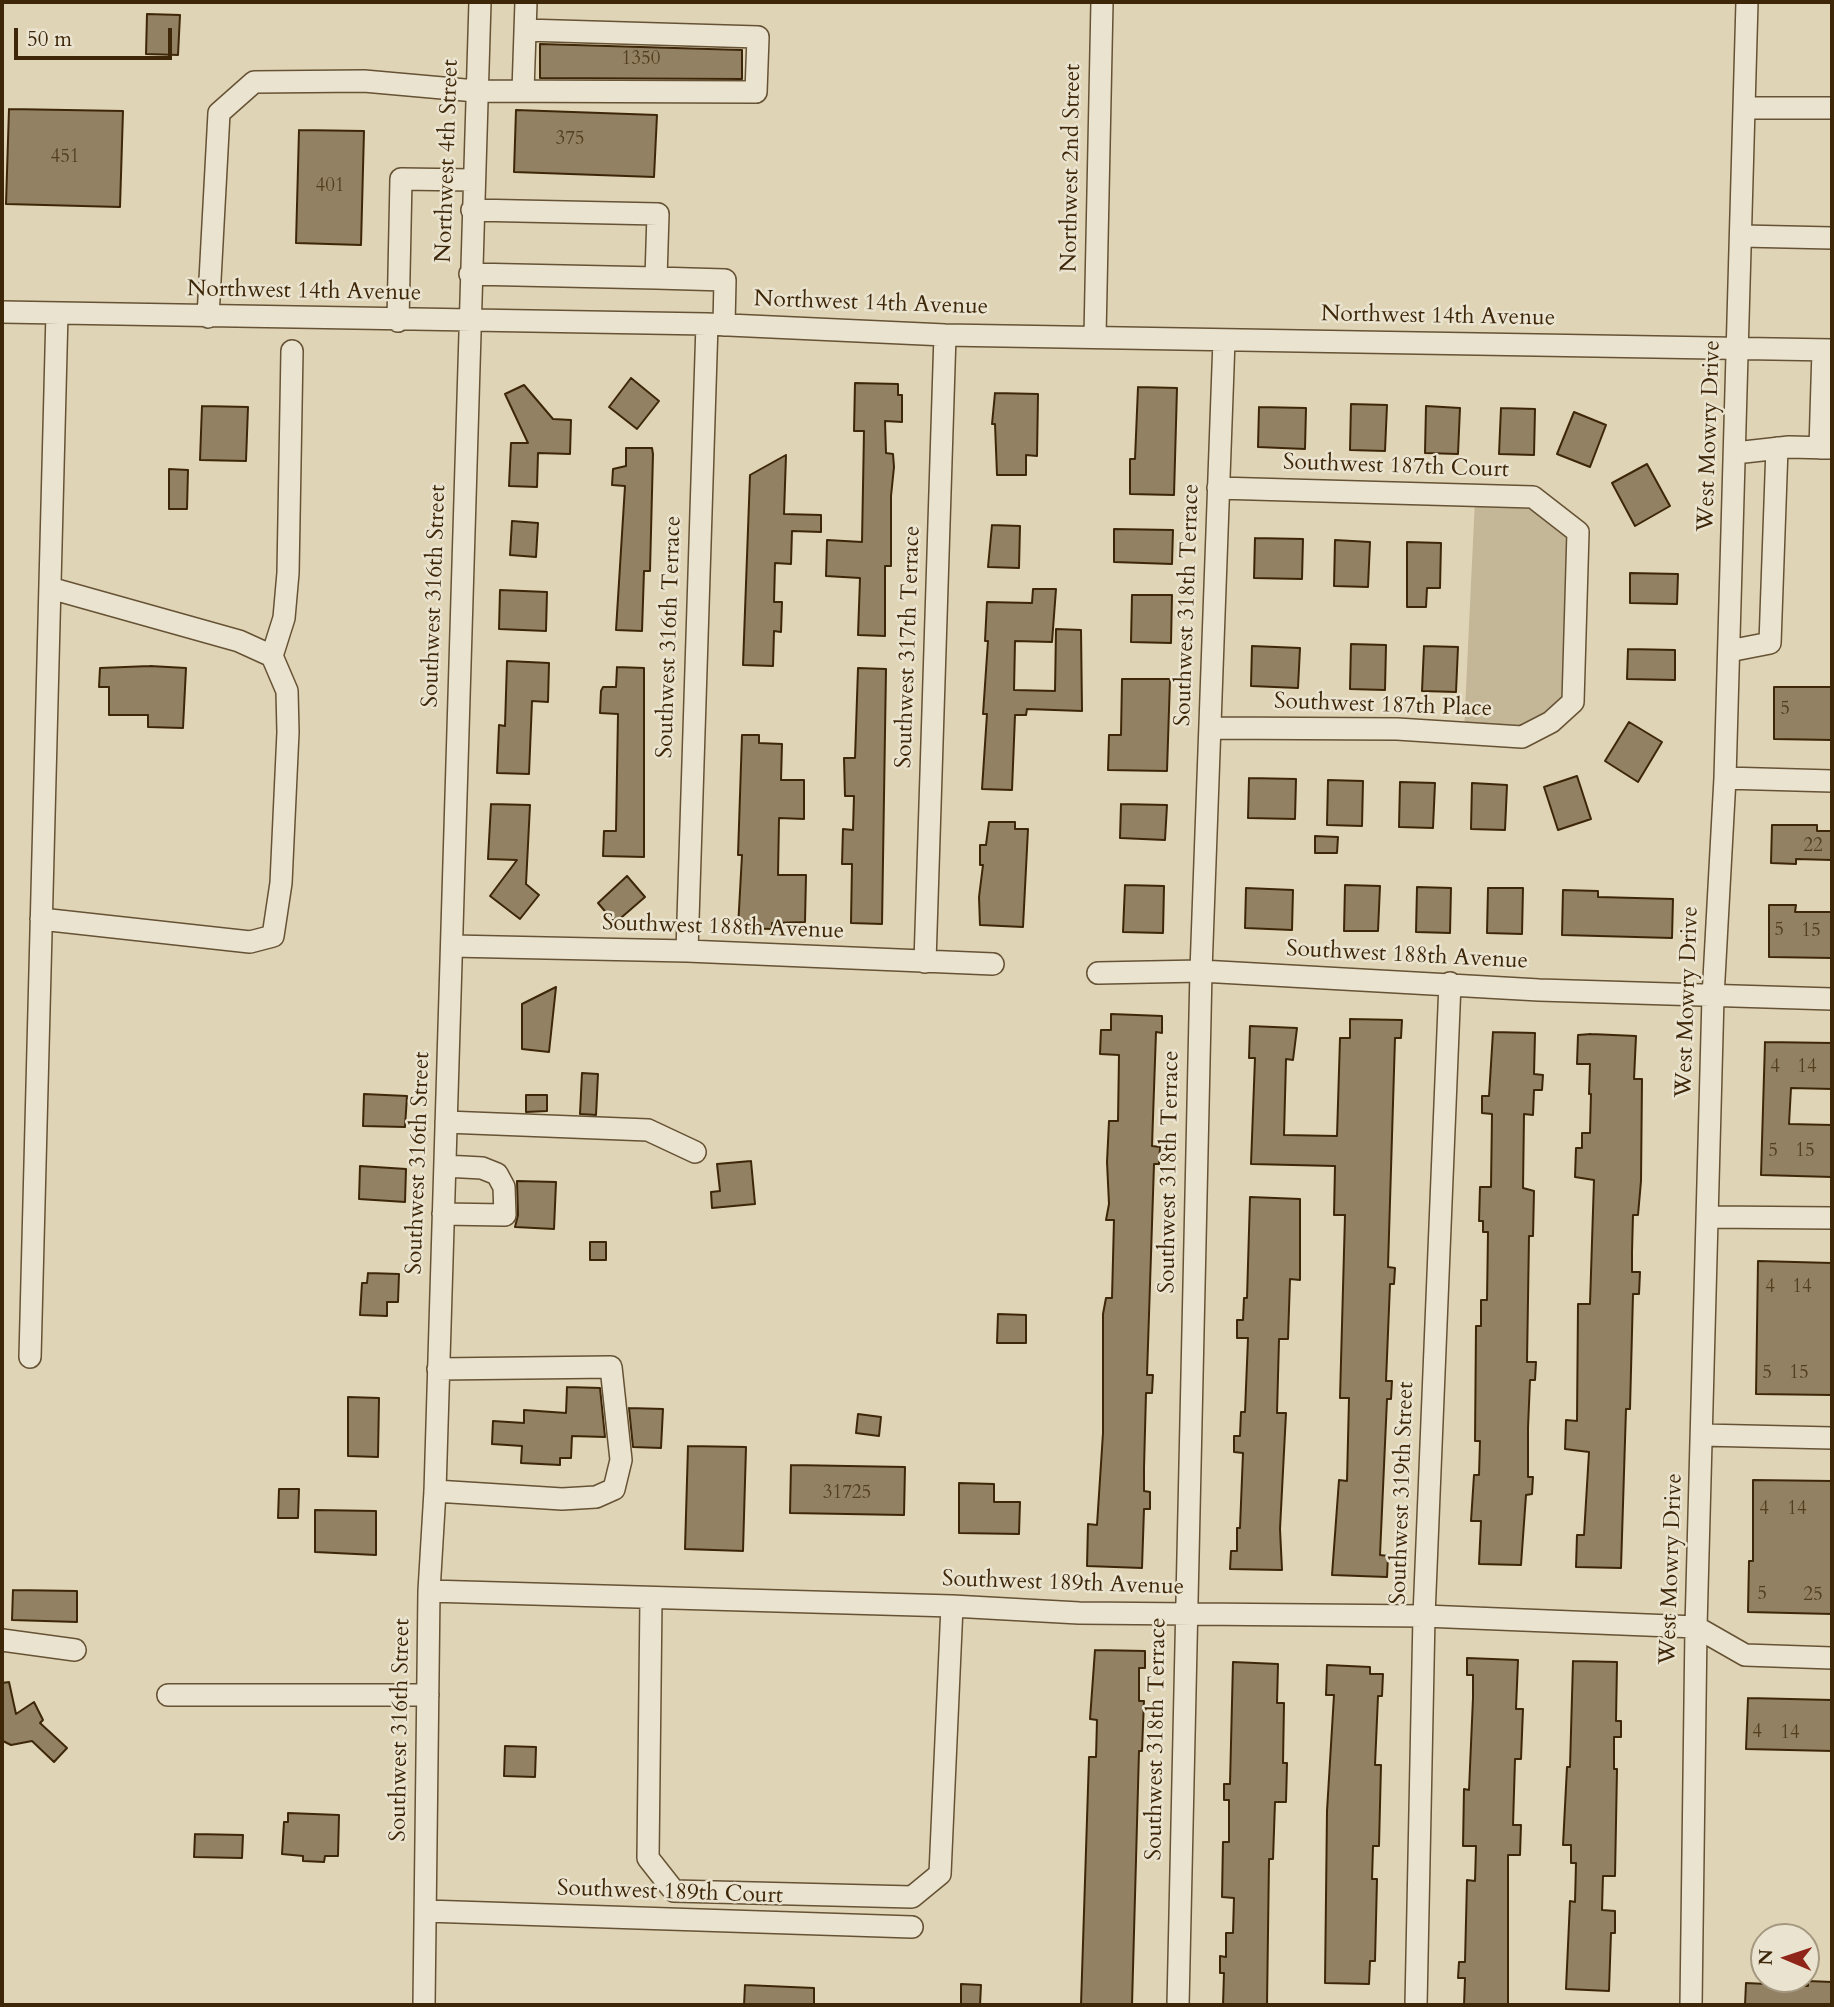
<!DOCTYPE html>
<style>
body{margin:0}
#map{position:relative;width:1834px;height:2007px;overflow:hidden;background:#dfd4b5;font-family:Cardo,serif}
canvas{display:block}
.frame{position:absolute;inset:0;border:4px solid #3e2709;pointer-events:none}
.north{position:absolute;left:1750px;top:1923px;width:70px;height:70px;box-sizing:border-box;background:#eae3cf;border:2px solid #a59880;border-radius:50%;rotate:272deg;font-size:19px;font-weight:700;line-height:28px;text-align:center;color:#3e2709}
.north::after{content:'';display:block;margin:auto;width:24px;height:32px;background:#8f2418;clip-path:polygon(50% 0,100% 100%,50% 72%,0 100%)}
.scale{position:absolute;left:14px;top:28px;width:158px;height:32px;box-sizing:border-box;border:4px solid #3e2709;border-top:0;padding-left:9px;font-size:21px;line-height:24px;white-space:nowrap;color:#3e2709;-webkit-text-stroke:5px #eae3cf;paint-order:stroke}
</style>
<div id="map">
<canvas width="1834" height="2007"></canvas>
<div class="frame"></div>
<div class="north">N</div>
<div class="scale">50 m</div>
</div>
<script>
const context = document.querySelector('canvas').getContext('2d');
context.lineJoin = 'round';
function fill(path, color) { context.fillStyle = color; context.fill(path, 'evenodd'); }
const poly = rows => new Path2D(rows.map(r => 'M' + r).join(''));
function trace(path, color, width, dash) { context.strokeStyle = color; context.lineWidth = width; context.lineCap = dash ? 'butt' : 'round'; context.setLineDash(dash || []); context.stroke(path); }
function write(font, color, halo, rows, align = 'center') {
  context.font = font + ' Cardo,serif'; context.lineWidth = 5; context.setLineDash([]); context.textBaseline = 'middle'; context.strokeStyle = halo; context.fillStyle = color; for (const [text, x, y, turn = 0] of rows) {
    context.save(); context.translate(x, y); context.rotate((+turn || 0) * Math.PI / 180); context.textAlign = isNaN(turn) ? turn : align; if (halo) context.strokeText(text, 0, 0); context.fillText(text, 0, 0); context.restore();
  }
}
const green = poly([
 [1475,499,1532,501,1575,534,1570,701,1521,735,1464,731]
]);
const building = poly([
 [147,14,180,15,178,55,146,54,147,14],
 [540,44,742,50,742,79,540,78,540,44],
 [9,109,123,111,120,207,6,204,9,109],
 [516,110,657,115,654,177,514,172,516,110],
 [299,130,364,131,361,245,296,243,299,130],
 [631,378,659,401,637,429,609,407,631,378],
 [855,383,898,384,898,395,902,395,902,422,885,421,886,453,893,454,894,467,891,496,891,566,885,566,885,636,858,635,860,578,826,576,827,540,862,542,864,431,854,431,855,383],
 [524,385,553,419,571,420,570,454,538,453,537,487,509,486,511,443,528,443,505,394,524,385],
 [1138,387,1177,388,1174,495,1130,494,1130,459,1135,459,1138,387],
 [995,393,1038,394,1037,456,1026,455,1026,475,997,475,995,424,992,424,995,393],
 [1351,404,1387,405,1385,451,1350,450,1351,404],
 [202,406,248,407,246,461,200,460,202,406],
 [1426,406,1460,408,1458,454,1425,453,1426,406],
 [1259,407,1306,408,1305,449,1258,447,1259,407],
 [1501,408,1535,409,1534,455,1499,454,1501,408],
 [1574,412,1606,425,1590,467,1557,454,1574,412],
 [626,448,652,448,653,454,650,571,644,571,642,631,616,630,625,486,612,485,613,469,626,466,626,448],
 [786,455,784,514,821,515,821,532,792,531,791,564,775,563,774,602,782,602,781,632,774,631,773,666,743,665,750,475,786,455],
 [1647,464,1670,506,1635,526,1612,483,1647,464],
 [169,469,188,470,187,509,169,509,169,469],
 [512,521,538,523,536,557,510,555,512,521],
 [992,525,1020,526,1019,568,988,567,992,525],
 [1114,529,1173,530,1172,564,1114,562,1114,529],
 [1255,538,1303,539,1302,579,1254,578,1255,538],
 [1335,540,1370,542,1368,587,1334,586,1335,540],
 [1407,542,1441,543,1440,588,1427,588,1426,607,1407,607,1407,542],
 [1630,573,1678,574,1677,604,1630,603,1630,573],
 [1033,589,1056,589,1052,642,1015,641,1014,690,1055,691,1056,629,1081,630,1082,711,1027,709,1026,715,1015,715,1012,790,982,789,987,714,983,714,988,641,985,641,987,602,1032,603,1033,589],
 [500,590,547,592,546,631,499,629,500,590],
 [1132,595,1172,595,1171,643,1131,642,1132,595],
 [1351,644,1386,645,1385,690,1350,689,1351,644],
 [1252,646,1300,648,1298,688,1251,686,1252,646],
 [1424,646,1458,647,1456,692,1422,691,1424,646],
 [1628,649,1675,650,1675,680,1627,679,1628,649],
 [507,661,549,663,548,702,532,701,529,774,497,773,499,725,505,726,507,661],
 [150,666,186,668,183,728,148,727,148,715,109,715,109,687,99,687,100,668,150,666],
 [617,667,644,668,644,857,603,856,604,831,616,831,618,714,600,713,601,691,603,687,616,687,617,667],
 [858,668,886,669,882,924,851,923,852,864,842,864,843,829,853,830,854,796,845,796,844,758,855,758,858,668],
 [1122,679,1170,679,1167,771,1108,770,1109,735,1121,735,1122,679],
 [1774,687,1832,687,1832,740,1774,739,1774,687],
 [1629,722,1662,742,1638,782,1605,761,1629,722],
 [742,735,759,735,759,743,782,744,781,780,804,780,804,819,779,818,778,875,806,875,805,922,772,923,772,929,738,928,742,855,738,855,742,735],
 [1577,776,1591,819,1558,830,1544,787,1577,776],
 [1249,778,1296,779,1295,819,1248,818,1249,778],
 [1328,780,1363,781,1362,826,1327,825,1328,780],
 [1400,782,1435,783,1433,828,1399,827,1400,782],
 [1472,783,1507,785,1505,830,1471,829,1472,783],
 [491,804,530,805,526,884,539,895,520,919,490,896,517,860,488,859,491,804],
 [1121,804,1167,805,1165,840,1120,838,1121,804],
 [989,822,1015,822,1015,829,1028,829,1023,927,980,925,979,897,983,865,980,865,980,845,986,845,989,822],
 [1772,825,1817,825,1817,831,1832,831,1832,860,1796,859,1796,864,1771,863,1772,825],
 [1315,836,1338,837,1337,853,1315,853,1315,836],
 [627,876,645,897,615,923,598,903,627,876],
 [1125,885,1164,886,1163,933,1123,932,1125,885],
 [1345,885,1380,886,1378,931,1344,931,1345,885],
 [1417,887,1451,888,1450,933,1416,932,1417,887],
 [1246,888,1293,890,1292,930,1245,928,1246,888],
 [1488,888,1523,888,1522,934,1487,933,1488,888],
 [1563,890,1598,891,1598,897,1673,899,1672,938,1562,935,1563,890],
 [1769,905,1796,905,1795,912,1832,912,1832,958,1769,957,1769,905],
 [556,987,549,1052,522,1049,522,1004,556,987],
 [1111,1014,1162,1016,1162,1033,1156,1032,1152,1146,1160,1147,1159,1164,1154,1164,1147,1375,1153,1375,1152,1393,1146,1393,1144,1468,1144,1491,1150,1492,1150,1509,1144,1509,1142,1568,1087,1566,1088,1524,1097,1525,1103,1433,1103,1314,1106,1298,1112,1298,1114,1220,1106,1220,1109,1204,1107,1162,1109,1121,1118,1121,1119,1055,1100,1054,1101,1030,1111,1030,1111,1014],
 [1350,1019,1402,1020,1401,1038,1395,1038,1388,1267,1395,1268,1394,1284,1390,1284,1386,1381,1392,1381,1391,1399,1387,1399,1380,1555,1388,1556,1387,1577,1332,1575,1339,1480,1347,1481,1349,1398,1340,1398,1345,1215,1334,1215,1335,1166,1251,1164,1255,1058,1249,1058,1250,1026,1297,1028,1293,1060,1286,1059,1284,1135,1337,1136,1340,1038,1350,1038,1350,1019],
 [1493,1032,1535,1033,1534,1074,1543,1075,1542,1090,1534,1090,1533,1115,1524,1114,1523,1188,1534,1191,1533,1236,1529,1236,1527,1362,1536,1362,1535,1380,1530,1380,1528,1428,1528,1477,1533,1477,1532,1494,1526,1495,1521,1565,1479,1564,1481,1521,1471,1521,1474,1475,1479,1475,1480,1441,1475,1441,1476,1326,1481,1326,1481,1300,1487,1300,1488,1232,1483,1232,1483,1221,1479,1221,1480,1187,1491,1187,1492,1114,1482,1113,1482,1096,1489,1096,1493,1032],
 [1591,1034,1636,1036,1634,1079,1642,1079,1641,1181,1638,1215,1633,1215,1632,1252,1632,1272,1640,1272,1639,1294,1633,1294,1630,1409,1626,1409,1621,1568,1576,1567,1577,1535,1584,1535,1589,1452,1565,1449,1566,1420,1577,1421,1578,1304,1590,1304,1594,1180,1575,1177,1576,1148,1582,1148,1582,1133,1590,1133,1591,1094,1589,1094,1590,1064,1577,1064,1578,1035,1591,1034],
 [1765,1042,1832,1043,1832,1089,1791,1088,1789,1124,1832,1125,1832,1177,1761,1175,1765,1042],
 [582,1073,598,1074,596,1115,580,1114,582,1073],
 [364,1094,407,1096,405,1127,363,1126,364,1094],
 [526,1095,547,1095,547,1111,526,1112,526,1095],
 [751,1161,755,1204,712,1208,711,1192,720,1191,717,1164,751,1161],
 [360,1166,406,1169,405,1202,359,1199,360,1166],
 [517,1181,556,1182,554,1229,515,1227,518,1215,517,1181],
 [1250,1197,1300,1199,1300,1280,1290,1279,1288,1339,1279,1339,1277,1413,1286,1413,1280,1529,1282,1570,1230,1569,1231,1551,1237,1551,1237,1528,1240,1528,1243,1453,1234,1452,1234,1436,1240,1436,1241,1412,1245,1412,1248,1338,1237,1338,1237,1320,1243,1320,1244,1298,1247,1298,1250,1197],
 [590,1242,606,1242,606,1260,590,1260,590,1242],
 [1758,1261,1832,1263,1832,1395,1756,1394,1758,1261],
 [368,1273,399,1274,398,1302,387,1302,387,1316,360,1315,362,1283,367,1283,368,1273],
 [998,1314,1026,1315,1026,1343,997,1343,998,1314],
 [567,1387,600,1388,605,1437,572,1436,571,1458,560,1458,560,1465,521,1463,522,1446,492,1444,493,1421,524,1423,524,1410,566,1413,567,1387],
 [348,1397,379,1398,378,1457,348,1456,348,1397],
 [629,1408,663,1409,661,1448,633,1447,629,1408],
 [858,1414,881,1417,879,1436,856,1433,858,1414],
 [688,1446,746,1447,743,1551,685,1549,688,1446],
 [791,1465,905,1467,904,1515,790,1513,791,1465],
 [1753,1480,1832,1481,1832,1614,1748,1612,1749,1561,1753,1561,1753,1480],
 [959,1483,994,1484,994,1502,1020,1502,1019,1534,959,1533,959,1483],
 [279,1489,299,1489,298,1518,278,1518,279,1489],
 [315,1510,376,1511,376,1555,315,1552,315,1510],
 [13,1590,77,1591,77,1622,12,1620,13,1590],
 [1095,1650,1145,1651,1145,1668,1139,1668,1139,1701,1144,1701,1142,1751,1139,1751,1132,2005,1081,2005,1089,1757,1096,1757,1097,1720,1090,1719,1095,1650],
 [1467,1658,1518,1660,1516,1709,1523,1709,1521,1759,1515,1759,1513,1825,1521,1825,1520,1855,1508,1855,1508,2005,1464,2005,1465,1978,1458,1978,1459,1962,1465,1962,1467,1880,1475,1881,1476,1846,1463,1846,1464,1789,1469,1790,1473,1698,1473,1675,1467,1675,1467,1658],
 [1573,1661,1617,1662,1616,1721,1621,1721,1621,1737,1614,1737,1614,1769,1617,1769,1615,1876,1603,1876,1602,1910,1615,1911,1615,1933,1611,1933,1609,1991,1566,1989,1570,1901,1575,1902,1576,1863,1571,1863,1571,1845,1563,1845,1567,1767,1570,1767,1573,1661],
 [1233,1662,1278,1664,1277,1703,1284,1703,1283,1763,1287,1763,1286,1802,1275,1802,1273,1859,1269,1859,1267,2005,1223,2005,1224,1973,1220,1973,1220,1956,1226,1957,1226,1933,1233,1933,1234,1898,1222,1897,1223,1842,1229,1842,1229,1800,1224,1800,1224,1784,1230,1784,1233,1662],
 [1327,1665,1370,1667,1370,1674,1383,1674,1382,1696,1378,1696,1375,1765,1381,1765,1379,1846,1373,1846,1372,1879,1377,1879,1375,1961,1370,1961,1369,1984,1325,1983,1327,1811,1334,1695,1326,1695,1327,1665],
 [9,1682,16,1714,34,1702,43,1720,40,1723,67,1748,54,1762,32,1741,11,1745,3,1741,2,1683,9,1682],
 [1748,1698,1832,1700,1832,1751,1746,1749,1748,1698],
 [505,1746,536,1747,535,1777,504,1776,505,1746],
 [288,1813,339,1815,338,1856,325,1856,324,1862,303,1861,303,1856,282,1854,284,1822,288,1822,288,1813],
 [195,1834,243,1835,242,1858,194,1857,195,1834],
 [1808,1981,1832,1982,1832,2005,1745,2005,1746,1983,1808,1986,1808,1981],
 [961,1984,981,1985,980,2005,961,2005,961,1984],
 [745,1985,814,1988,814,2005,744,2005,745,1985]
]);
const minor = poly([
 [523,91,526,2],
 [1744,108,1832,108],
 [1742,236,1832,238],
 [470,274,656,278,658,214,472,210],
 [656,278,725,280,724,325],
 [2,312,707,324,945,335,1832,350],
 [208,317,219,113,254,82,364,81,476,91,756,92,758,37,525,30],
 [398,321,401,179,473,180],
 [1095,336,1102,2],
 [1820,448,1823,350],
 [1735,453,1789,447,1831,448],
 [1729,651,1770,643,1777,448],
 [272,656,284,618,288,573,292,351],
 [1211,728,1397,729,1522,737,1551,722,1573,702,1578,532,1533,497,1218,488],
 [1725,778,1832,781],
 [41,919,250,942,273,936,281,883,288,732,287,691,272,656,239,641,50,588],
 [452,946,687,951,993,964],
 [687,951,707,324],
 [925,962,945,335],
 [1098,973,1201,971,1539,990,1832,999],
 [446,1122,648,1130,695,1152],
 [443,1214,505,1215,504,1187,497,1174,482,1168,445,1166],
 [1708,1217,1832,1218],
 [30,1357,57,313],
 [1702,1435,1832,1438],
 [435,1491,562,1499,596,1497,614,1489,621,1460,611,1367,438,1369],
 [429,1591,952,1606,1079,1613,1424,1616,1696,1627,1745,1655,1832,1658],
 [651,1599,648,1858,674,1891,912,1897,940,1874,952,1606],
 [2,1640,75,1650],
 [168,1695,428,1695],
 [426,1911,912,1927],
 [424,2005,429,1591,435,1491,480,2],
 [1178,2005,1201,971,1224,340],
 [1416,2005,1424,1616,1450,983],
 [1691,2005,1696,1627,1713,997,1725,778,1747,2]
]);
const numberNames = [
 ["1350",641,60],
 ["375",570,140],
 ["451",65,158],
 ["401",330,187],
 ["5",1785,710],
 ["22",1813,847],
 ["5",1779,931],
 ["15",1811,932],
 ["4",1775,1068],
 ["14",1807,1068],
 ["5",1773,1152],
 ["15",1805,1152],
 ["4",1770,1288],
 ["14",1802,1288],
 ["5",1767,1374],
 ["15",1799,1374],
 ["31725",847,1494],
 ["4",1764,1510],
 ["14",1797,1510],
 ["5",1762,1595],
 ["25",1813,1596],
 ["4",1757,1733],
 ["14",1790,1734]
];
const streetNames = [
 ["Northwest 4th Street",448,161,-88],
 ["Northwest 2nd Street",1072,168,-89],
 ["Northwest 14th Avenue",304,292,1],
 ["Northwest 14th Avenue",871,304,2],
 ["Northwest 14th Avenue",1438,317,1],
 ["West Mowry Drive",1710,436,-88],
 ["Southwest 187th Court",1396,467,2],
 ["Southwest 316th Street",435,596,-88],
 ["Southwest 318th Terrace",1188,605,-88],
 ["Southwest 316th Terrace",670,637,-88],
 ["Southwest 317th Terrace",909,647,-88],
 ["Southwest 187th Place",1383,706,2],
 ["Southwest 188th Avenue",723,928,2],
 ["Southwest 188th Avenue",1407,956,3],
 ["West Mowry Drive",1688,1002,-88],
 ["Southwest 316th Street",419,1163,-88],
 ["Southwest 318th Terrace",1170,1172,-89],
 ["Southwest 319th Street",1403,1493,-88],
 ["West Mowry Drive",1672,1569,-88],
 ["Southwest 189th Avenue",1063,1584,2],
 ["Southwest 316th Street",401,1730,-89],
 ["Southwest 318th Terrace",1157,1739,-89],
 ["Southwest 189th Court",670,1893,2]
];
fill(green, '#c4b798');
fill(building, '#928162');
trace(building, '#3e2709', 2);
trace(minor, '#665234', 24);
trace(minor, '#eae3cf', 21);
write('19px', '#533e1f', null, numberNames);
write('23px', '#3e2709', '#eae3cf', streetNames);
</script>
